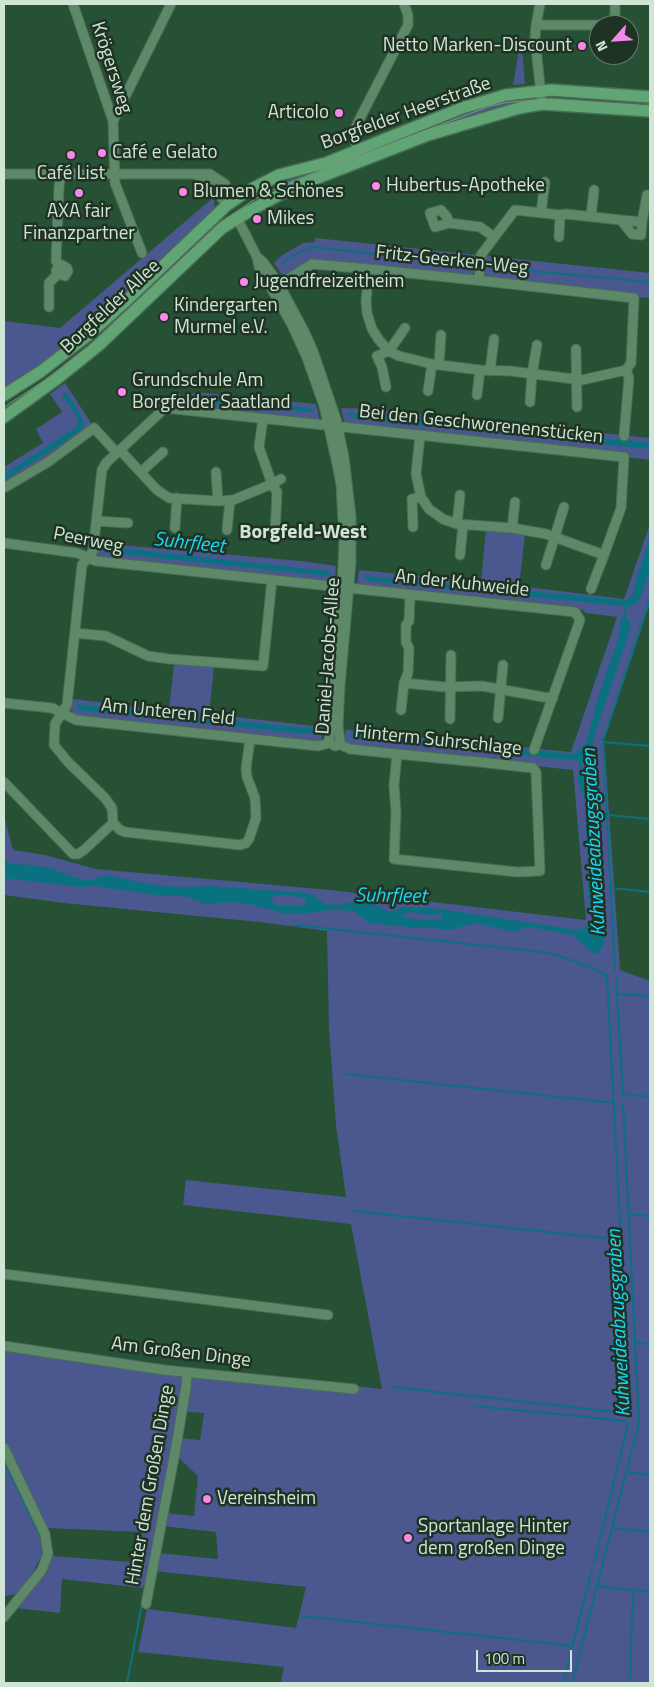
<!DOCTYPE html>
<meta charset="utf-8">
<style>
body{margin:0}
#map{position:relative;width:654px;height:1687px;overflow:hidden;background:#275134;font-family:"Titillium Web",sans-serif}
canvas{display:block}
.frame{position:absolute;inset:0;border:5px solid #cfe6d4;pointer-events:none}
.north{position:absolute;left:589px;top:15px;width:50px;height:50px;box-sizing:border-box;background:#203224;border:1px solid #667a6a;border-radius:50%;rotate:244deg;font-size:14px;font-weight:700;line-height:20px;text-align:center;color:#cfe6d4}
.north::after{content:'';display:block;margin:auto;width:18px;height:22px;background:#f888ea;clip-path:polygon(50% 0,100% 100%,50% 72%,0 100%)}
.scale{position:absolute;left:476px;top:1650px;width:96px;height:22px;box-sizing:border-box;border:2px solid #cfe6d4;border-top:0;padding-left:6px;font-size:15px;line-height:18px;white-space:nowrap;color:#cfe6d4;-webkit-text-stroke:4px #203224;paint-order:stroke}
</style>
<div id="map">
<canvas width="654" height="1687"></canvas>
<div class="frame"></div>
<div class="north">N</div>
<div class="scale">100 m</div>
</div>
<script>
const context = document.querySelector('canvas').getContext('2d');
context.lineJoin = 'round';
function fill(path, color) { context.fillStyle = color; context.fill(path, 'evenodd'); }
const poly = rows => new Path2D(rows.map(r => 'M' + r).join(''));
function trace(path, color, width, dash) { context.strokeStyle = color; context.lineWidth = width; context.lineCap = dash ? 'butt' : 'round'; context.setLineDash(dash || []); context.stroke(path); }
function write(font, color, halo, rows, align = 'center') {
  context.font = font + ' "Titillium Web",sans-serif'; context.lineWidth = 5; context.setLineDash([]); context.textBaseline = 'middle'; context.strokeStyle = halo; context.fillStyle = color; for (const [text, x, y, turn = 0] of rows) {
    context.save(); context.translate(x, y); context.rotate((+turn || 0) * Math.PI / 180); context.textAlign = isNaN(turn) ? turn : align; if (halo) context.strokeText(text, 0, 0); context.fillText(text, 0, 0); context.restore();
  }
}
const green = poly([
 [519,49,522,49,525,84,513,85],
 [527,94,528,102,289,186,285,177,461,111],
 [214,197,215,212,78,338,4,390,4,321,60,328],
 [315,238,477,255,475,272,470,276,315,261,284,278,274,263,281,256,303,243,315,242],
 [487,256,650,273,650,298,638,297,638,295,491,280,486,278,483,272],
 [65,383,93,426,69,444,4,485,4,467,43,443,36,429,62,412,50,394],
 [195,392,316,404,320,421,188,407,191,396],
 [341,408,369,409,650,438,650,460,345,425],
 [650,524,650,603,604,740,620,970,650,981,650,1683,281,1683,284,1667,138,1652,147,1609,296,1628,306,1587,154,1571,158,1553,218,1559,216,1532,163,1526,166,1513,194,1516,198,1476,177,1456,180,1438,200,1440,204,1413,178,1411,147,1584,144,1584,143,1588,62,1579,60,1613,15,1608,47,1573,53,1556,143,1563,142,1532,46,1528,4,1440,4,1343,184,1367,382,1389,351,1224,183,1205,186,1180,346,1197,336,1125,329,1029,327,931,259,922,64,903,4,895,4,816,13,850,45,855,96,869,330,890,586,920,573,770,349,746,346,744,345,740,346,730,571,752,617,617,586,613,583,610,357,586,359,570,481,582,486,530,505,532,525,534,519,586,624,599],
 [98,543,301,561,336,566,335,583,99,559,97,553],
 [174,664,214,667,209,714,323,727,322,738,318,743,76,717,71,710,72,699,169,710],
 [4,1462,40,1538,44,1552,30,1577,16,1594,4,1596]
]);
const water = poly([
 [65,391,81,415,84,427,60,445,4,480,4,474,78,426,77,416,62,395],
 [204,397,310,408,311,410,314,410,314,412,307,412,240,405,204,403,201,401,202,398],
 [350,413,650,443,650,449,357,419,346,415],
 [650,537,650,572,640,599,634,605,627,607,626,617,630,622,630,631,595,733,592,749,582,763,583,775,594,787,596,797,605,934,604,943,599,953,595,954,590,951,573,935,529,927,513,932,476,923,449,930,432,928,418,928,369,923,355,912,337,909,306,913,282,913,250,904,229,902,205,904,184,896,162,896,94,886,80,887,4,878,4,860,12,864,34,865,49,868,74,877,86,880,91,880,107,875,146,884,178,887,211,886,308,893,326,904,338,905,360,900,376,905,388,912,404,907,440,909,570,929,582,929,588,925,593,920,593,913,589,904,588,892,585,800,577,778,579,772,579,761,356,739,349,736,352,733,358,733,574,754,586,743,598,698,619,637,621,618,624,616,625,607,623,606,370,581,363,577,367,576,625,600,633,595,636,579],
 [288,895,304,898,306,903,304,906,279,906,270,900,273,896],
 [410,912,431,915,439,914,443,917,441,920,424,920,409,918,401,915],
 [102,546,327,571,332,574,327,576,104,552,102,550],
 [77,704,295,727,317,729,321,731,321,733,295,733,78,710]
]);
const stream = poly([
 [282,263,302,251,314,247,473,265],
 [488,267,650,282],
 [603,742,650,746],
 [608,815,650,819],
 [611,888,650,892],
 [295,925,550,953,582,964,606,975,607,978,630,1410,629,1412,625,1413,392,1387],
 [615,970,603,741,650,599],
 [616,978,623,1096],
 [618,994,650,996],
 [347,1074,613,1103],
 [623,1094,650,1097],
 [354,1211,621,1240],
 [629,1214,650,1216],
 [636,1343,650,1344],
 [475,1406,617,1420,625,1421,628,1424,594,1564],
 [4,1461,42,1540],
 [626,1472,650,1475],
 [613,1528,650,1532],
 [598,1586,650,1592],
 [301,1616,573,1646],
 [127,1683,142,1604],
 [563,1683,592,1570],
 [572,1683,639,1423,623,1104],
 [630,1683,632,1612,634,1590]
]);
const minor = poly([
 [73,4,113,121,115,183,142,253],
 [540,4,536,25,535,39,542,104],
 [536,25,599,25],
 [615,25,615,4],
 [113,121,171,4],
 [356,152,356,127,359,120,408,25,408,15,404,4],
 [4,174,210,174,225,184,233,200],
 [197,175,210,183,227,205],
 [541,213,545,182],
 [591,216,594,190],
 [237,218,257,257,259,267,291,323,307,358,324,406,337,464,341,485,344,540,342,587,329,740,330,743,335,746,339,744,340,740,338,725,340,686,351,563,351,516,344,457,336,419,313,351,304,331,279,284,263,262,257,257],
 [642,222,647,195],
 [449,223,447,217,441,210,430,213,435,227,449,223,480,227,494,237],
 [559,237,560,215],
 [59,265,62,265,67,268,68,271,65,276,58,274,56,271,59,265,56,261,59,187,61,174],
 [479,280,481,255,515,210,560,215,566,214,621,220,642,222,641,235,632,234,621,220],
 [275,287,312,264,369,269,475,280,634,298,631,363,626,370,582,380,510,371,480,370,432,364,399,356,389,351,379,340,372,329,367,313,366,301,369,269],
 [49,307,49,283,58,274],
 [576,349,577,407],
 [439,365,441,335],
 [490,371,494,339],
 [386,387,382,367,377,356,389,351,405,328],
 [428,391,432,364],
 [477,395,480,370],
 [530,402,532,374,537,345],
 [165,408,176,398,186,410],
 [624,436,629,378,626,370],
 [120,450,157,490,169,498,218,501,233,500,272,484,259,447,263,419],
 [141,472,163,452],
 [216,472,218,501],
 [4,488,48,462,94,428,117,453],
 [96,521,128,523],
 [457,524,460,495],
 [413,527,412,499,421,497,416,474,420,435],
 [175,528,177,498],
 [512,528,515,502],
 [227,530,230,500],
 [275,534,277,492,272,484,281,479],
 [4,543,77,553,96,561,575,612,580,620,534,750],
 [460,555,463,525],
 [546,565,564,507],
 [591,589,604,555],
 [75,633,106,636,148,656,169,659,263,666,272,580],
 [404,683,408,673,409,648,406,642,406,625,409,621,410,595],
 [4,703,52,708,76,720,318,746,330,743],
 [401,710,404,683,445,687,482,686,543,697,553,698],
 [498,718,503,665],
 [450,719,451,655],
 [250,739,246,769,247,777,255,798,256,818,249,839,246,843,240,845,125,832,120,830,113,823,112,808,105,798,68,762,54,745,55,724,67,705,82,565,93,551,101,478,102,470,106,463,165,408,624,457,621,508,604,555,546,534,512,528,457,524,443,519,429,509,421,497],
 [339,744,350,749,397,754,468,761,470,761,533,768,536,772,540,871,517,872,394,859,396,813,394,785,397,754],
 [4,782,73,854,78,854,84,850,113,823],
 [4,1274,328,1315],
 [4,1346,164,1370,354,1389],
 [4,1448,45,1534,48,1554,42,1570,4,1617],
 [146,1604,176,1447,186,1387,187,1372]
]);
const major = poly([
 [4,395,40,372,87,336,125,302,227,205,246,192,279,175,326,163,462,108,506,95,551,90,650,97],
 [4,417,58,378,99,345,222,228,251,210,292,188,428,135,519,108,542,104,650,111]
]);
const tram = poly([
 [4,407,47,379,88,347,223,221,255,199,280,186,490,106,510,102,552,99,650,106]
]);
const markers = [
 [582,46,5,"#f888ea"],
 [339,113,5,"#f888ea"],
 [102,153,5,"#f888ea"],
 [71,155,5,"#f888ea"],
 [376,186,5,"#f888ea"],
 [183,192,5,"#f888ea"],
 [79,193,5,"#f888ea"],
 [257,219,5,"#f888ea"],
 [244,282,5,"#f888ea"],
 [164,317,5,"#f888ea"],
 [122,392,5,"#f888ea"],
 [207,1499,5,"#f888ea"],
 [408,1538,5,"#f888ea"]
];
const poiNames = [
 ["Netto Marken-Discount",572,46,"right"],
 ["Articolo",329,113,"right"],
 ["Café e Gelato",112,153],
 ["Café List",71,174,"center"],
 ["Hubertus-Apotheke",386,186],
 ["Blumen & Schönes",193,192],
 ["AXA fair",79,212,"center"],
 ["Finanzpartner",79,234,"center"],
 ["Mikes",267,219],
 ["Jugendfreizeitheim",254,282],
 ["Kindergarten",174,306],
 ["Murmel e.V.",174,328],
 ["Grundschule Am",132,381],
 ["Borgfelder Saatland",132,403],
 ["Vereinsheim",217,1499],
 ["Sportanlage Hinter",418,1527],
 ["dem großen Dinge",418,1549]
];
const streetNames = [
 ["Krögersweg",111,68,72],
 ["Borgfelder Heerstraße",406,114,-20],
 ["Fritz-Geerken-Weg",452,261,6],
 ["Borgfelder Allee",111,307,-43],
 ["Bei den Geschworenenstücken",481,425,6],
 ["Peerweg",88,541,11],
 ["An der Kuhweide",462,584,6],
 ["Daniel-Jacobs-Allee",329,656,-86],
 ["Am Unteren Feld",168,713,6],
 ["Hinterm Suhrschlage",438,741,6],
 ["Am Großen Dinge",181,1353,7],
 ["Hinter dem Großen Dinge",151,1485,-80]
];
const neighbourhoodNames = [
 ["Borgfeld-West",303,533]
];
const waterNames = [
 ["Suhrfleet",189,544,6],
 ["Kuhweideabzugsgraben",595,842,-93],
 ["Suhrfleet",391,897,1],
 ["Kuhweideabzugsgraben",620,1323,-93]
];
fill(green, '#4a588f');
fill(water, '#0a7181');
trace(stream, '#0a7181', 2);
trace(minor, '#496e56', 11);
trace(major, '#496e56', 14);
trace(minor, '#5e8969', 9);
trace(major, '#62a575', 11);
trace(tram, '#76977f', 1);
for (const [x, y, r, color] of markers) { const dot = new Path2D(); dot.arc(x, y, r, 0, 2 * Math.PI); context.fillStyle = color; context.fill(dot); trace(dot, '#203224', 2); }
write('19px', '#cfe6d4', '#203224', poiNames, 'left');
write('19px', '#cfe6d4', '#203224', streetNames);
write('bold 20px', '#cfe6d4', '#203224', neighbourhoodNames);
write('italic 20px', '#19d7f4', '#203224', waterNames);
</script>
